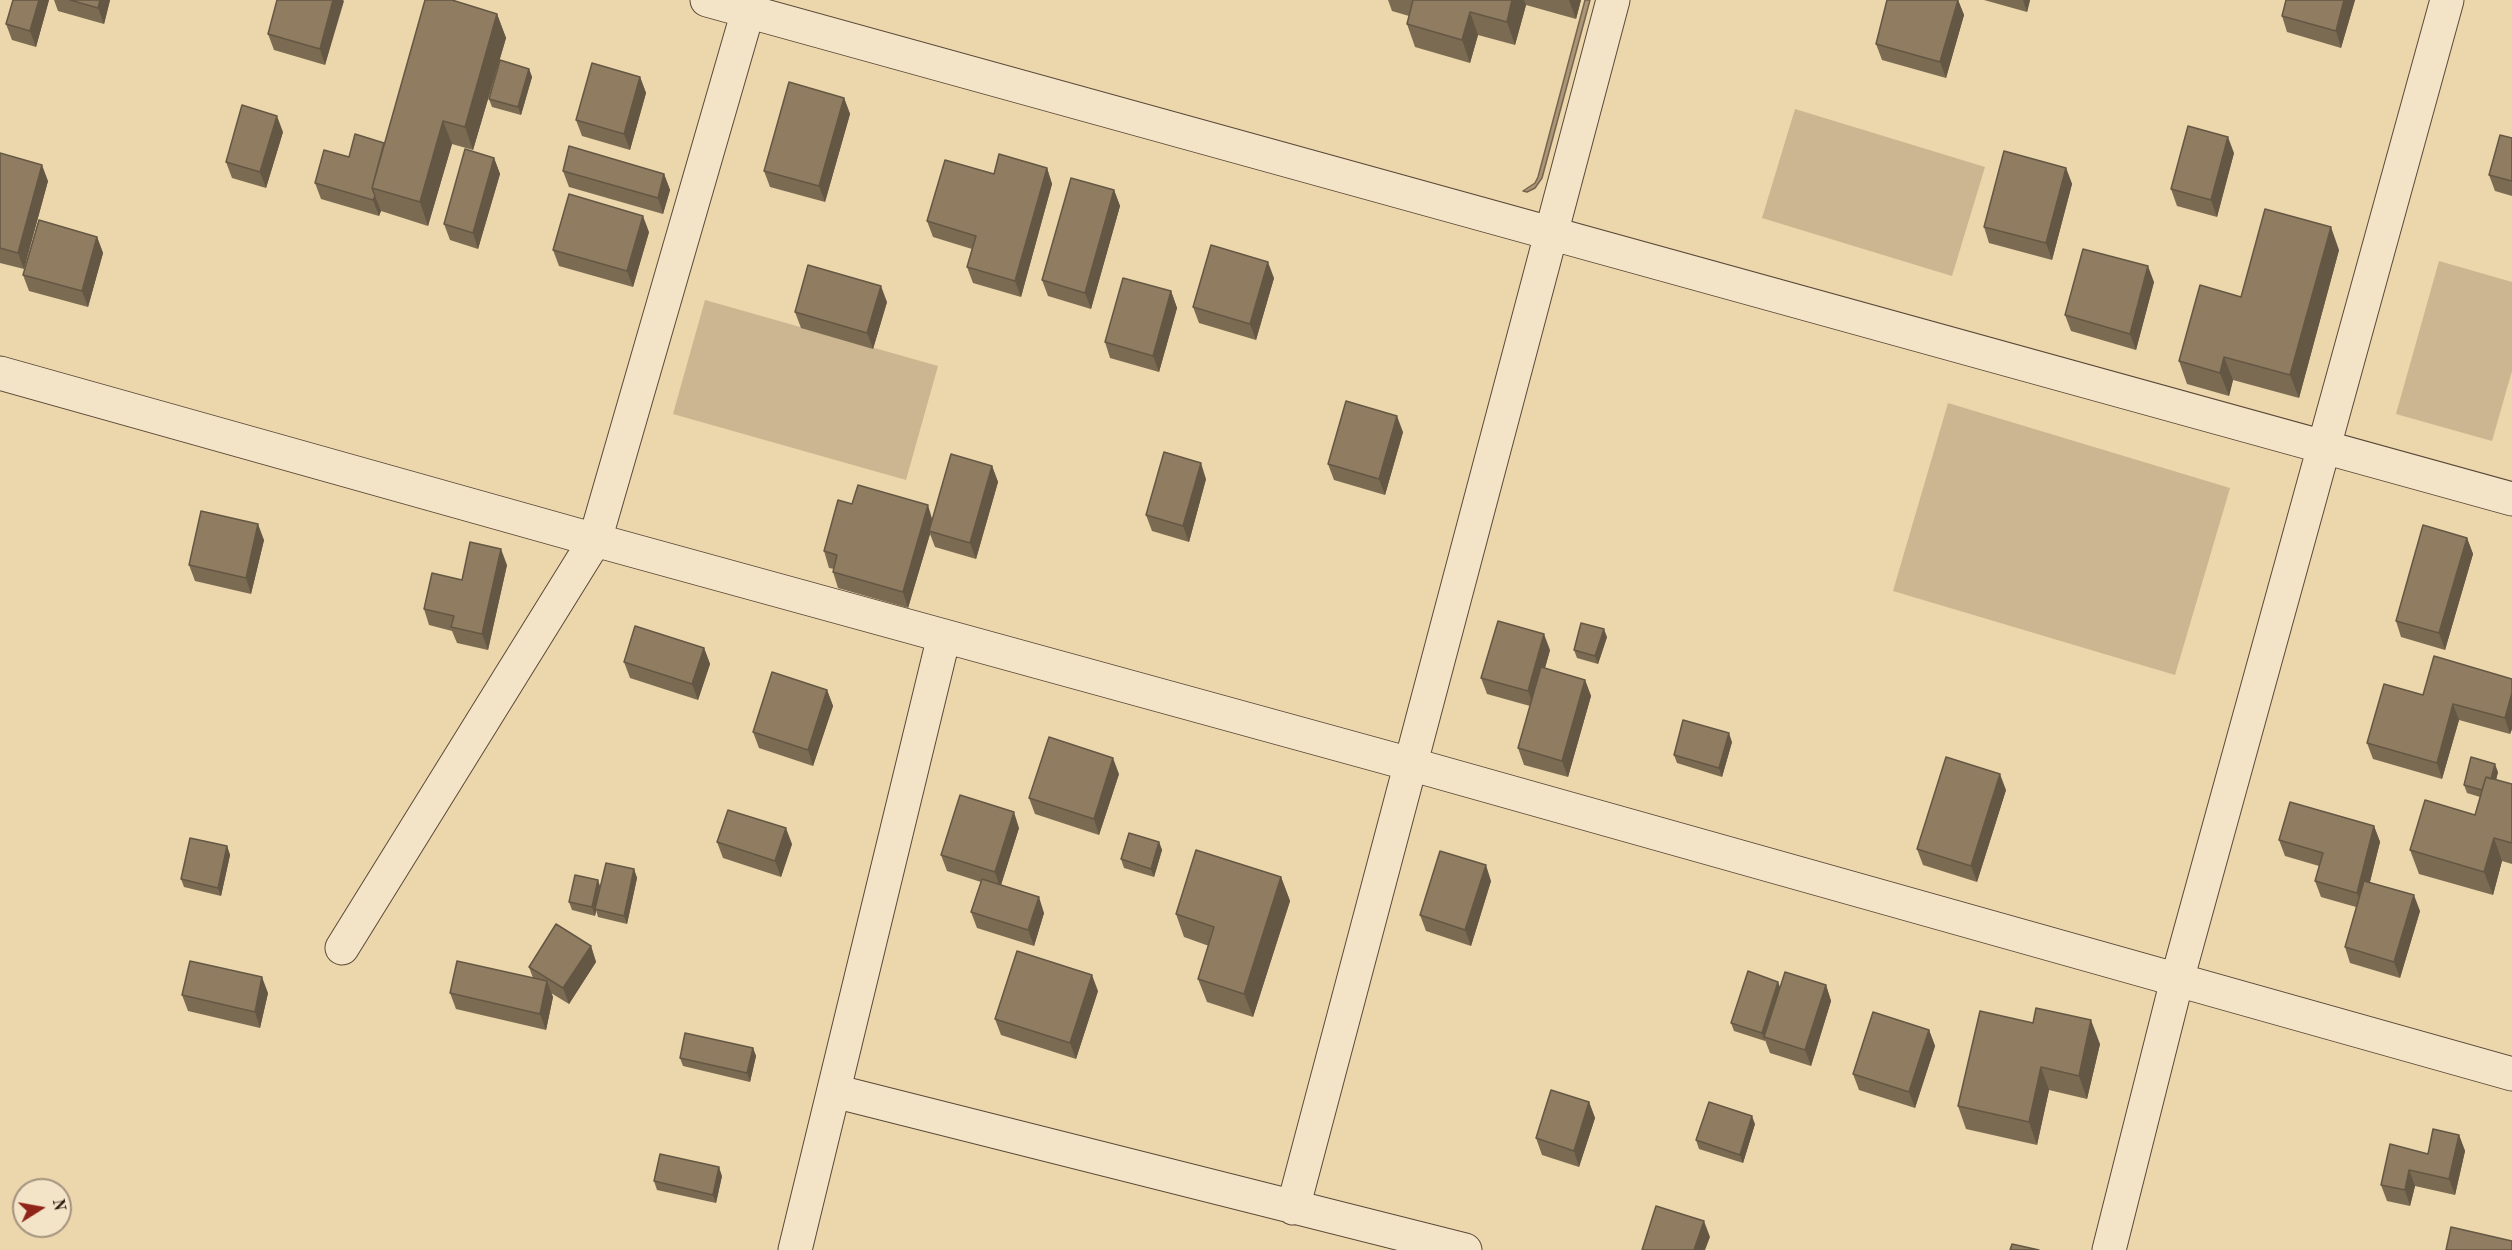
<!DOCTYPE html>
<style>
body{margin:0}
#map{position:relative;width:2512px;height:1250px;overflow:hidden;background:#ecd6ab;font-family:"Old Standard TT",serif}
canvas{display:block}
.north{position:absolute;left:12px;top:1178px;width:60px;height:60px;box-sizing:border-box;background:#f3e4c8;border:2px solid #a3937f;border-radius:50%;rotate:79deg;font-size:16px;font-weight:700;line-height:24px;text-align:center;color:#2b1a11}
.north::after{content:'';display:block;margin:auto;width:21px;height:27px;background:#8f2418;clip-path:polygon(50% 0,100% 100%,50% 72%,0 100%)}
</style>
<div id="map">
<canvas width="2512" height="1250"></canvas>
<div class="north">N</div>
</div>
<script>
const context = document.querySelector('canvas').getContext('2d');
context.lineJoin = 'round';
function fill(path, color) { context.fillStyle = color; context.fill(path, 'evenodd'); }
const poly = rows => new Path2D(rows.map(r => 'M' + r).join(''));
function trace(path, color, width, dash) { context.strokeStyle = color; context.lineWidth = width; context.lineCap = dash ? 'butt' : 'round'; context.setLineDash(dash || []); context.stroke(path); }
const green = poly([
 [1795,109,1985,167,1952,276,1762,218],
 [2439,261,2512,282,2512,371,2492,441,2396,414],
 [705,300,938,366,906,480,673,414],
 [1948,403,2230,488,2175,675,1893,591]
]);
const water = poly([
 [1585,0,1590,0,1542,178,1535,188,1527,192,1523,191,1535,183,1538,177,1585,0]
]);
const street = poly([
 [707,0,2512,499],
 [0,373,595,540,1410,764,2512,1074],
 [342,948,595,540,748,11],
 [834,1091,1465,1250],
 [1293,1208,1613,0],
 [795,1250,944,636],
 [2109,1250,2177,980,2447,0]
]);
const wall = poly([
 [13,0,49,0,36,47,12,40,6,24],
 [54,0,110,0,104,24,58,11],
 [277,0,343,0,325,65,274,50,268,34],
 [1388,0,1581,0,1576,19,1526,5,1515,45,1478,35,1470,63,1415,47,1407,24,1409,16,1392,11],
 [1887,0,1958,0,1964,15,1946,78,1882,60,1876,44],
 [1984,0,2030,0,2027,12],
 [2286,0,2355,0,2341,48,2287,32,2282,16],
 [497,14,506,38,473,150,452,144,428,226,381,211,379,216,321,199,315,183,384,143],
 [529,69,532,77,521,115,492,107,489,99],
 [640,77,646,93,630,150,582,136,576,120],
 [844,98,850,114,825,202,770,187,764,171],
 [283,132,266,188,232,178,226,162],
 [2512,138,2512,196,2495,191,2489,175],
 [0,153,48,181,24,269,0,263],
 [2234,153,2217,217,2177,206,2171,189],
 [494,158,500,174,478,249,450,240,444,224],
 [1047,168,1052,184,1021,297,973,283,967,267,972,249,933,237,927,221,994,174],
 [2066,168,2072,184,2052,260,1989,243,1984,227],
 [563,171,664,174,670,190,663,214,569,187],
 [1114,190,1120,206,1091,309,1048,296,1042,280],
 [649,232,633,287,559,266,553,250],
 [97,237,103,253,88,307,29,291,23,275],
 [2339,250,2299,398,2233,380,2229,396,2187,384,2179,361,2241,297],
 [1274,278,1256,340,1199,323,1193,307],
 [2154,282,2136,350,2071,331,2065,315],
 [1171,291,1177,308,1159,372,1110,358,1105,342],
 [887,302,873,349,801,328,795,312],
 [1403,432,1385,495,1334,480,1328,464],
 [992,466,998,482,976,559,935,547,930,534,908,608,838,588,833,572,834,569,829,568,824,551,852,504,932,519],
 [1206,479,1189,542,1152,531,1146,515],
 [2467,538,2473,554,2445,650,2401,637,2396,621],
 [264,540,251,594,195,581,189,565],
 [507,565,488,650,457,643,452,631,429,625,424,609,462,580],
 [1607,637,1598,664,1577,658,1574,650],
 [704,648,710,664,698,700,630,678,624,662],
 [1550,650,1545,668,1585,680,1591,696,1568,777,1524,765,1518,748,1530,706,1487,694,1481,678],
 [2512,679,2512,729,2510,734,2459,720,2442,779,2373,759,2367,743,2423,695],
 [827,690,833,706,813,766,759,748,753,732],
 [1732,742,1722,777,1677,763,1674,755],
 [2498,772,2496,780,2512,784,2512,864,2502,861,2493,895,2419,874,2410,850,2475,815,2480,797,2467,793,2464,785],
 [1119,774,1099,835,1035,814,1029,798],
 [2006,790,1977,882,1923,865,1917,849],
 [2374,826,2380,842,2370,882,2420,911,2400,978,2350,963,2345,947,2356,907,2321,897,2315,881,2319,866,2285,856,2279,840],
 [1019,828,1001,885,1044,913,1034,946,977,928,971,912,981,882,947,871,941,855],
 [717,842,792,844,781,877,723,858],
 [1159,842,1162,850,1154,877,1124,868,1121,859],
 [227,846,230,855,221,896,184,887,181,879],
 [634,869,637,878,627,924,598,917,596,910,595,916,572,910,569,902,600,888],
 [1281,877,1290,901,1253,1017,1207,1002,1198,979,1209,946,1184,937,1176,914],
 [1491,881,1471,946,1426,931,1420,915],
 [591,946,596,962,569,1004,551,993,553,997,546,1030,456,1009,450,993,533,978,529,967],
 [1778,982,1780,988,1826,985,1831,1001,1811,1066,1770,1053,1765,1040,1765,1041,1734,1031,1731,1023],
 [1098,991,1076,1059,1001,1035,995,1019],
 [268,993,260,1028,188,1011,182,995],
 [1980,1011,2100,1044,2087,1099,2049,1090,2037,1145,1966,1129,1958,1106],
 [1929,1030,1935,1046,1915,1108,1859,1090,1853,1074],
 [753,1048,756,1056,750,1082,683,1066,680,1058],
 [1589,1102,1595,1118,1579,1167,1542,1155,1536,1138],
 [1755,1124,1743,1163,1699,1149,1696,1140],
 [2459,1135,2465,1151,2455,1195,2415,1186,2410,1206,2387,1201,2381,1185,2428,1154],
 [722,1176,716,1203,657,1190,654,1181]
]);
const shadedWall = poly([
 [39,0,49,0,36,47,30,31],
 [100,0,110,0,104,24,98,8],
 [333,0,343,0,344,1,325,65,320,49],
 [1512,0,1524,0,1526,5,1515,45,1507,22],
 [1569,0,1581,0,1576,19],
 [1958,0,1964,15,1946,78,1940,62],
 [2023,0,2030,0,2027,12],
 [2344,0,2355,0,2341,48,2336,31],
 [1470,12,1478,35,1470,63,1462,40],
 [497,14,506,38,473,150,465,127],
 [529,69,532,77,521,115,518,107],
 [640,77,646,93,630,150,624,134],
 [844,98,850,114,825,202,819,186],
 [277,116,283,132,266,188,260,172],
 [443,121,452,144,428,226,420,202],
 [2228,137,2234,153,2217,217,2211,200],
 [494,158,500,174,478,249,473,233],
 [42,165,48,181,24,269,18,253],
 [1047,168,1052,184,1021,297,1015,281],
 [2066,168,2072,184,2052,260,2046,243],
 [664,174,670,190,663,214,658,198],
 [1114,190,1120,206,1091,309,1085,293],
 [375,196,381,211,379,216,373,200],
 [643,216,649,232,633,287,627,271],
 [2331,227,2339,250,2299,398,2290,375],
 [97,237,103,253,88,307,82,291],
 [1268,262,1274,278,1256,340,1250,324],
 [2148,266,2154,282,2136,350,2130,334],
 [881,286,887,302,873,349,867,333],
 [1171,291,1177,308,1159,372,1153,356],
 [2224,357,2233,380,2229,396,2220,373],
 [1397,416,1403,432,1385,495,1379,479],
 [1201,463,1206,479,1189,542,1183,526],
 [992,466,998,482,976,559,970,543],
 [928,505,933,522,929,531,930,534,908,608,903,592],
 [258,524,264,540,251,594,246,578],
 [2467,538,2473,554,2445,650,2439,633],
 [501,549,507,565,488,650,482,634],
 [1604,629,1607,637,1598,664,1595,656],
 [1544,634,1550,650,1534,707,1528,691],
 [704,648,710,664,698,700,692,684],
 [1585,680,1591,696,1568,777,1562,761],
 [827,690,833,706,813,766,808,750],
 [2512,693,2512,729,2510,734,2505,718],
 [2453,704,2459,720,2442,779,2437,763],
 [1729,733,1732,742,1722,777,1719,768],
 [1113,758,1119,774,1099,835,1094,819],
 [2495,764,2498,772,2491,800,2488,792],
 [2000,774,2006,790,1977,882,1971,866],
 [1014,812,1019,828,1000,888,995,872],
 [2374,826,2380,842,2363,909,2357,893],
 [786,828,792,844,781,877,775,861],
 [2494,838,2502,861,2493,895,2484,872],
 [1159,842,1162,850,1154,877,1151,869],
 [227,846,230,855,221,896,218,888],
 [1486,865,1491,881,1471,946,1465,930],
 [634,869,637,878,627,924,624,916],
 [1281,877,1290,901,1253,1017,1244,994],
 [598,880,601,889,595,916,592,907],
 [2414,895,2420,911,2400,978,2394,962],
 [1039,897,1044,913,1034,946,1028,930],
 [591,946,596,962,569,1004,563,988],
 [1092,975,1098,991,1076,1059,1070,1043],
 [262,977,268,993,260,1028,255,1012],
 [547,981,553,997,546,1030,540,1014],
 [1778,982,1781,990,1764,1037,1765,1041,1762,1033],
 [1826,985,1831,1001,1811,1066,1805,1050],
 [2091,1020,2100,1044,2087,1099,2079,1076],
 [1929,1030,1935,1046,1915,1108,1909,1092],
 [753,1048,756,1056,750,1082,747,1073],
 [2041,1067,2049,1090,2037,1145,2029,1122],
 [1589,1102,1595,1118,1579,1167,1574,1151],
 [1752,1116,1755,1124,1743,1163,1740,1155],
 [2459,1135,2465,1151,2455,1195,2449,1179],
 [719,1167,722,1176,716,1203,713,1195],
 [2409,1170,2415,1186,2410,1206,2405,1190],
 [1704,1221,1710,1237,1705,1250,1694,1250]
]);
const building = poly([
 [13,0,39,0,30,31,6,24,13,0],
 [70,0,100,0,98,8,70,0],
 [277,0,333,0,320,49,268,34,277,0],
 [425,0,452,0,497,14,465,127,443,121,420,202,372,188,425,0],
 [1413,0,1512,0,1507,22,1470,12,1462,40,1407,24,1413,0],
 [1887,0,1958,0,1940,62,1876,44,1887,0],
 [2286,0,2344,0,2336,31,2282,16,2286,0],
 [500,60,529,69,518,107,489,99,500,60],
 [592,63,640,77,624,134,576,120,592,63],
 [789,82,844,98,819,186,764,171,789,82],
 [242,105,277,116,260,172,226,162,242,105],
 [2188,126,2228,137,2211,200,2171,189,2188,126],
 [355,134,384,143,372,188,375,196,373,200,315,183,324,150,349,157,355,134],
 [2500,135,2512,138,2512,181,2489,175,2500,135],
 [569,146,664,174,658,198,563,171,569,146],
 [465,149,494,158,473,233,444,224,465,149],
 [2004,151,2066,168,2046,243,1984,227,2004,151],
 [0,153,42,165,18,253,0,248,0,153],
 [999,154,1047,168,1015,281,967,267,976,236,927,221,945,160,994,174,999,154],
 [1071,178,1114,190,1085,293,1042,280,1071,178],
 [569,194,643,216,627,271,553,250,569,194],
 [2265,209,2331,227,2290,375,2224,357,2220,373,2179,361,2200,285,2241,297,2265,209],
 [39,220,97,237,82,291,23,275,39,220],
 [1211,245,1268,262,1250,324,1193,307,1211,245],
 [2083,249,2148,266,2130,334,2065,315,2083,249],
 [808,265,881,286,867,333,795,312,808,265],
 [1123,278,1171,291,1153,356,1105,342,1123,278],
 [1346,401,1397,416,1379,479,1328,464,1346,401],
 [1164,452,1201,463,1183,526,1146,515,1164,452],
 [951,454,992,466,970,543,929,531,951,454],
 [858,485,928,505,903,592,833,572,837,555,824,551,838,500,852,504,858,485],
 [201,511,258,524,246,578,189,565,201,511],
 [2423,525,2467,538,2439,633,2396,621,2423,525],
 [470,542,501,549,482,634,451,627,454,616,424,609,432,573,462,580,470,542],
 [1498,621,1544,634,1528,691,1481,678,1498,621],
 [1581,623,1604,629,1595,656,1574,650,1581,623],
 [635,626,704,648,692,684,624,662,635,626],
 [2434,656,2512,679,2512,693,2505,718,2453,704,2437,763,2367,743,2384,684,2423,695,2434,656],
 [1541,667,1585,680,1562,761,1518,748,1541,667],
 [772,672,827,690,808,750,753,732,772,672],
 [1683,720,1729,733,1719,768,1674,755,1683,720],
 [1049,737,1113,758,1094,819,1029,798,1049,737],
 [1946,757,2000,774,1971,866,1917,849,1946,757],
 [2471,757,2495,764,2491,779,2486,777,2482,790,2464,785,2471,757],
 [2486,777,2512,784,2512,843,2494,838,2484,872,2410,850,2425,800,2475,815,2486,777],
 [960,795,1014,812,995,872,941,855,960,795],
 [2290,802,2374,826,2357,893,2315,881,2323,853,2279,840,2290,802],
 [728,810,786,828,775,861,717,842,728,810],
 [1129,833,1159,842,1151,869,1121,859,1129,833],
 [190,838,227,846,218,888,181,879,190,838],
 [1196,850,1281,877,1244,994,1198,979,1214,927,1176,914,1196,850],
 [1440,851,1486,865,1465,930,1420,915,1440,851],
 [606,863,634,869,624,916,595,909,606,863],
 [575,875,598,880,592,907,569,902,575,875],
 [982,879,1039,897,1028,930,971,912,982,879],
 [2364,881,2414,895,2394,962,2345,947,2364,881],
 [556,924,591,946,563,988,529,967,556,924],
 [1017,951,1092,975,1070,1043,995,1019,1017,951],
 [190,961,262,977,255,1012,182,995,190,961],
 [457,961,547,981,540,1014,450,993,457,961],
 [1748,971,1778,982,1762,1033,1731,1023,1748,971],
 [1785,972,1826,985,1805,1050,1764,1037,1785,972],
 [2036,1008,2091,1020,2079,1076,2041,1067,2029,1122,1958,1106,1980,1011,2033,1023,2036,1008],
 [1873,1012,1929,1030,1909,1092,1853,1074,1873,1012],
 [685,1033,753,1048,747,1073,680,1058,685,1033],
 [1551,1090,1589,1102,1574,1151,1536,1138,1551,1090],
 [1709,1102,1752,1116,1740,1155,1696,1140,1709,1102],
 [2433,1129,2459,1135,2449,1179,2409,1170,2405,1190,2381,1185,2390,1144,2428,1154,2433,1129],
 [660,1154,719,1167,713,1195,654,1181,660,1154],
 [1656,1206,1704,1221,1694,1250,1642,1250,1656,1206],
 [2451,1227,2512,1241,2512,1250,2446,1250,2451,1227],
 [2012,1244,2039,1250,2010,1250,2012,1244]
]);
fill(green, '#cbb691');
fill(water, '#aa9677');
trace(water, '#77644e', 1.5);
trace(street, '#5b4938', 35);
trace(street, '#f3e4c8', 33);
fill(wall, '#7b6b53');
fill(shadedWall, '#645744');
fill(building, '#8f7c61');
trace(building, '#645744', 1.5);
</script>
